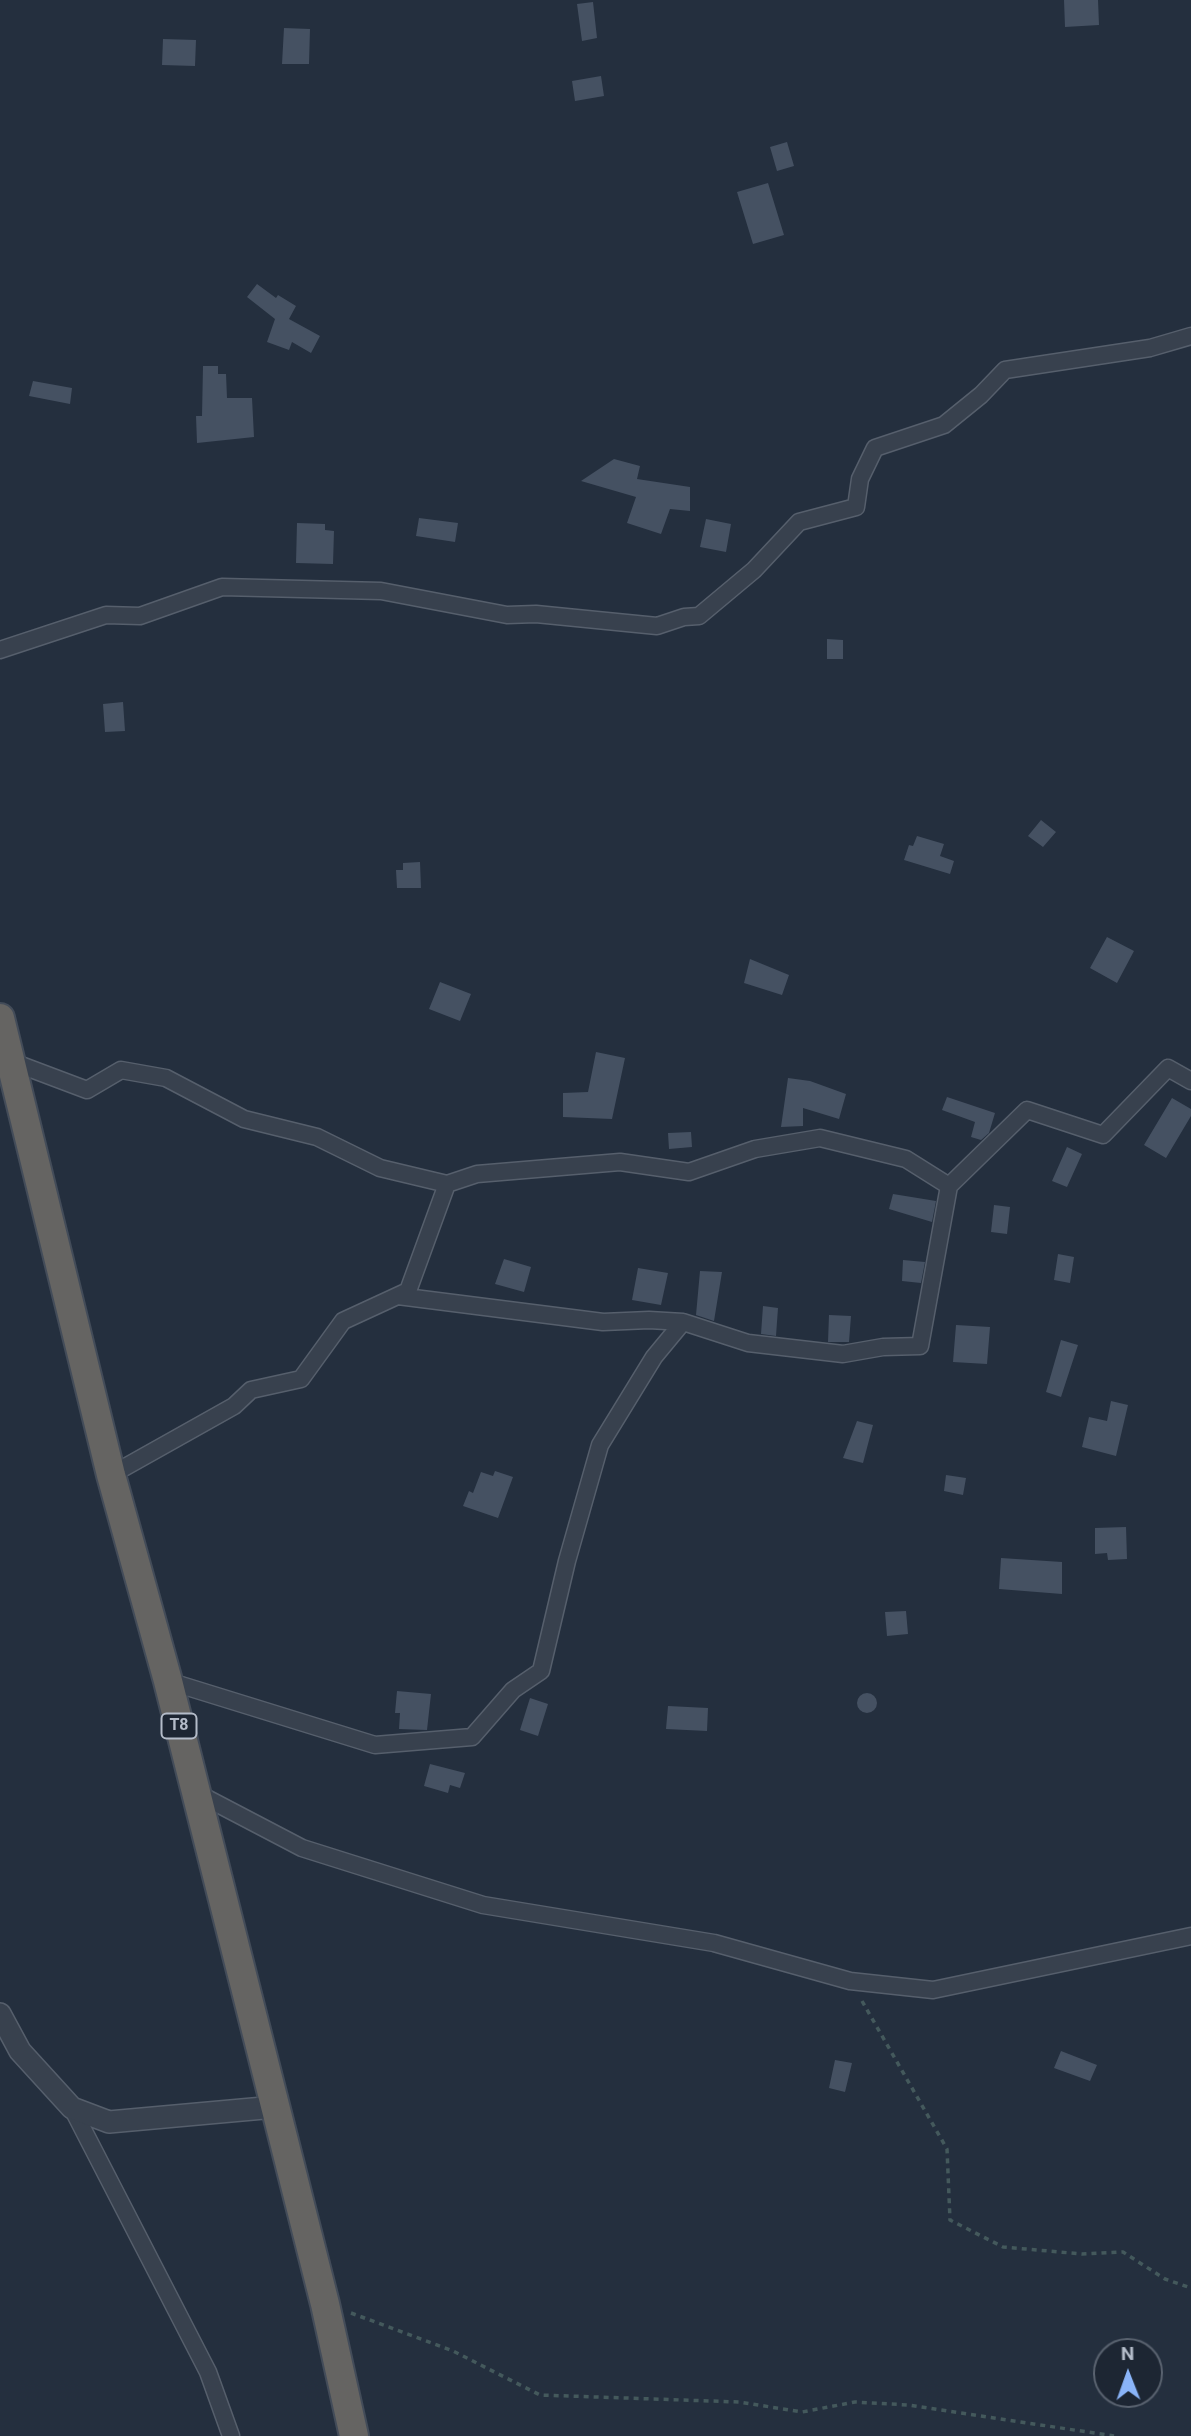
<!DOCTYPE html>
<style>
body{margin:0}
#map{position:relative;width:1191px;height:2436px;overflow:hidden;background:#242f3e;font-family:Roboto,sans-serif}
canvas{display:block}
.north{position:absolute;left:1093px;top:2338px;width:70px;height:70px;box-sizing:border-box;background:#1d2633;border:2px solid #59626f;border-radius:50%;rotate:359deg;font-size:19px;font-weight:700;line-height:28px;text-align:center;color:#b4bcc9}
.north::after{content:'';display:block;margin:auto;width:24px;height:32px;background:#8ab4f8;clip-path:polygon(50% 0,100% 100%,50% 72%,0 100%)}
</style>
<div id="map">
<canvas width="1191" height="2436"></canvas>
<div class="north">N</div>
</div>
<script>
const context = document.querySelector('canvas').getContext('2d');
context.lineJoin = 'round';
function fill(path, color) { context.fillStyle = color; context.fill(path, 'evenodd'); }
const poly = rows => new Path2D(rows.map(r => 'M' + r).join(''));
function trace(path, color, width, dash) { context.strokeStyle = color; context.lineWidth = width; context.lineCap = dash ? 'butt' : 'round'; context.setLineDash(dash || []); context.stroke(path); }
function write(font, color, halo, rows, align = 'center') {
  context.font = font + ' Roboto,sans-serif'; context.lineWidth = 7; context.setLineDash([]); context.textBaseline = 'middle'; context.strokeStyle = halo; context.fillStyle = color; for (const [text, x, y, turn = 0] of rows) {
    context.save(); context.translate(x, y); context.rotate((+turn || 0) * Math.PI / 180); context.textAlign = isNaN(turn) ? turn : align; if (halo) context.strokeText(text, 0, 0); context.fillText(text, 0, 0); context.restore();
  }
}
const building = poly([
 [1064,0,1098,0,1099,25,1065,27],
 [593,2,597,38,582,41,577,4],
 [284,28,310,29,309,64,282,64],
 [163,39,196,40,195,66,162,65],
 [601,76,604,96,575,101,572,81],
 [787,142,794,166,777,171,770,147],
 [768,183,784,235,753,244,737,192],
 [257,284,276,298,278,295,296,306,289,319,320,336,311,353,292,342,289,350,267,342,275,319,247,297],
 [203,366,218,366,218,374,226,374,227,398,252,398,254,437,197,443,196,416,202,416],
 [33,381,72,388,70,404,29,396],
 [614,459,640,466,637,479,690,487,690,511,670,509,661,534,627,523,636,497,581,481],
 [419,518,458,523,455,542,416,536],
 [706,519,731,524,726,552,700,547],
 [297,523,325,524,325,530,334,531,333,564,296,563],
 [827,639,843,640,843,659,827,659],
 [123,702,125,731,105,732,103,704],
 [1041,820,1056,832,1043,847,1028,836],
 [917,836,944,844,940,856,954,861,950,874,904,860,909,845,913,846],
 [420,862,421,888,397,888,396,870,403,870,403,863],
 [1107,937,1134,951,1117,983,1090,968],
 [750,959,789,975,782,995,744,983],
 [440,982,471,994,460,1021,429,1009],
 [596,1052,625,1058,612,1119,563,1117,563,1093,588,1092],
 [788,1078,810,1081,846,1094,839,1119,803,1108,803,1126,781,1127],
 [947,1097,995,1113,989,1133,981,1140,971,1137,975,1122,942,1110],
 [1172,1098,1191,1109,1191,1116,1166,1158,1144,1145],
 [691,1132,692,1147,669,1149,668,1133],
 [1067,1147,1082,1154,1067,1187,1052,1181],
 [893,1194,936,1201,932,1222,889,1209],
 [994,1205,1010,1207,1007,1234,991,1232],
 [1058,1254,1074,1257,1070,1283,1054,1280],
 [504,1259,531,1267,524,1292,495,1284],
 [903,1260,925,1262,921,1283,902,1281],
 [638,1268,668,1273,661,1305,632,1300],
 [700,1271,722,1272,714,1321,696,1315],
 [763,1306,778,1308,776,1336,761,1334],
 [829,1315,851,1316,849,1342,828,1342],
 [956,1325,990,1327,987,1364,953,1362],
 [1061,1340,1078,1345,1061,1397,1046,1392],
 [1111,1401,1128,1405,1116,1456,1082,1447,1089,1417,1107,1421],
 [857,1421,873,1425,863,1463,843,1458],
 [495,1471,513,1477,498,1518,463,1506,469,1491,473,1493,481,1472,493,1476],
 [946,1475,966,1478,963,1495,944,1491],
 [1126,1527,1127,1559,1108,1560,1107,1553,1095,1554,1095,1528],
 [1001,1558,1062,1562,1062,1594,999,1589],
 [906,1611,908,1634,887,1636,885,1612],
 [397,1691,431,1694,427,1730,399,1729,400,1713,395,1713],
 '857 1703a10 10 0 1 1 20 0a10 10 0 1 1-20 0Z',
 [530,1698,548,1704,538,1736,520,1730],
 [668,1706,708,1708,707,1731,666,1729],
 [430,1764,465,1773,460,1788,450,1785,448,1793,424,1786],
 [1061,2051,1097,2065,1090,2081,1054,2068],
 [835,2060,852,2063,845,2092,829,2088]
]);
const path = poly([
 [862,2001,947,2149,950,2220,1003,2247,1082,2254,1123,2252,1165,2279,1191,2288],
 [351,2313,453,2351,540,2395,739,2402,802,2412,855,2402,908,2405,1114,2436]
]);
const minor = poly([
 [0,650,106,615,140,616,222,587,381,591,507,615,536,614,657,626,684,617,699,616,754,570,799,522,856,507,860,479,875,448,944,425,981,395,1005,370,1150,348,1191,336],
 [10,1061,87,1090,121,1070,166,1078,244,1119,317,1137,380,1168,447,1184,477,1174,620,1162,689,1172,755,1149,820,1138,906,1159,949,1186,920,1346,883,1347,843,1354,748,1343,683,1322,654,1357,600,1445,567,1561,541,1671,513,1690,472,1737,375,1745,168,1681],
 [949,1186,1027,1110,1103,1135,1168,1068,1191,1081],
 [398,1296,603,1322,649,1320,683,1322],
 [111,1475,234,1406,251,1390,301,1379,343,1321,408,1291,447,1184],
 [195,1792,302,1848,483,1905,714,1943,850,1981,933,1990,1191,1936],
 [72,2108,208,2372,231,2436]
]);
const tertiary = poly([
 [0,2014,20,2051,72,2108,109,2122,275,2107]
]);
const trunk = poly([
 [0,1018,111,1475,168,1681,325,2304,354,2436]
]);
const shields = [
 [179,1726,35]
];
const shieldNames = [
 ["T8",179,1726]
];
fill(building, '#455162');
trace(minor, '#565f6c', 19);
trace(tertiary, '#565f6c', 24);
trace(trunk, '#434c59', 32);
trace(path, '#44595c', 3.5, [5, 5]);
trace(minor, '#38414e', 16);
trace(tertiary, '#38414e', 21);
trace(trunk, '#656462', 28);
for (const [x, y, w] of shields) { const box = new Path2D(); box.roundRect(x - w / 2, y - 12.5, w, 25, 5); context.fillStyle = '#1d2633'; context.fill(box); trace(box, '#b4bcc9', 2); }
write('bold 16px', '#b4bcc9', null, shieldNames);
</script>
